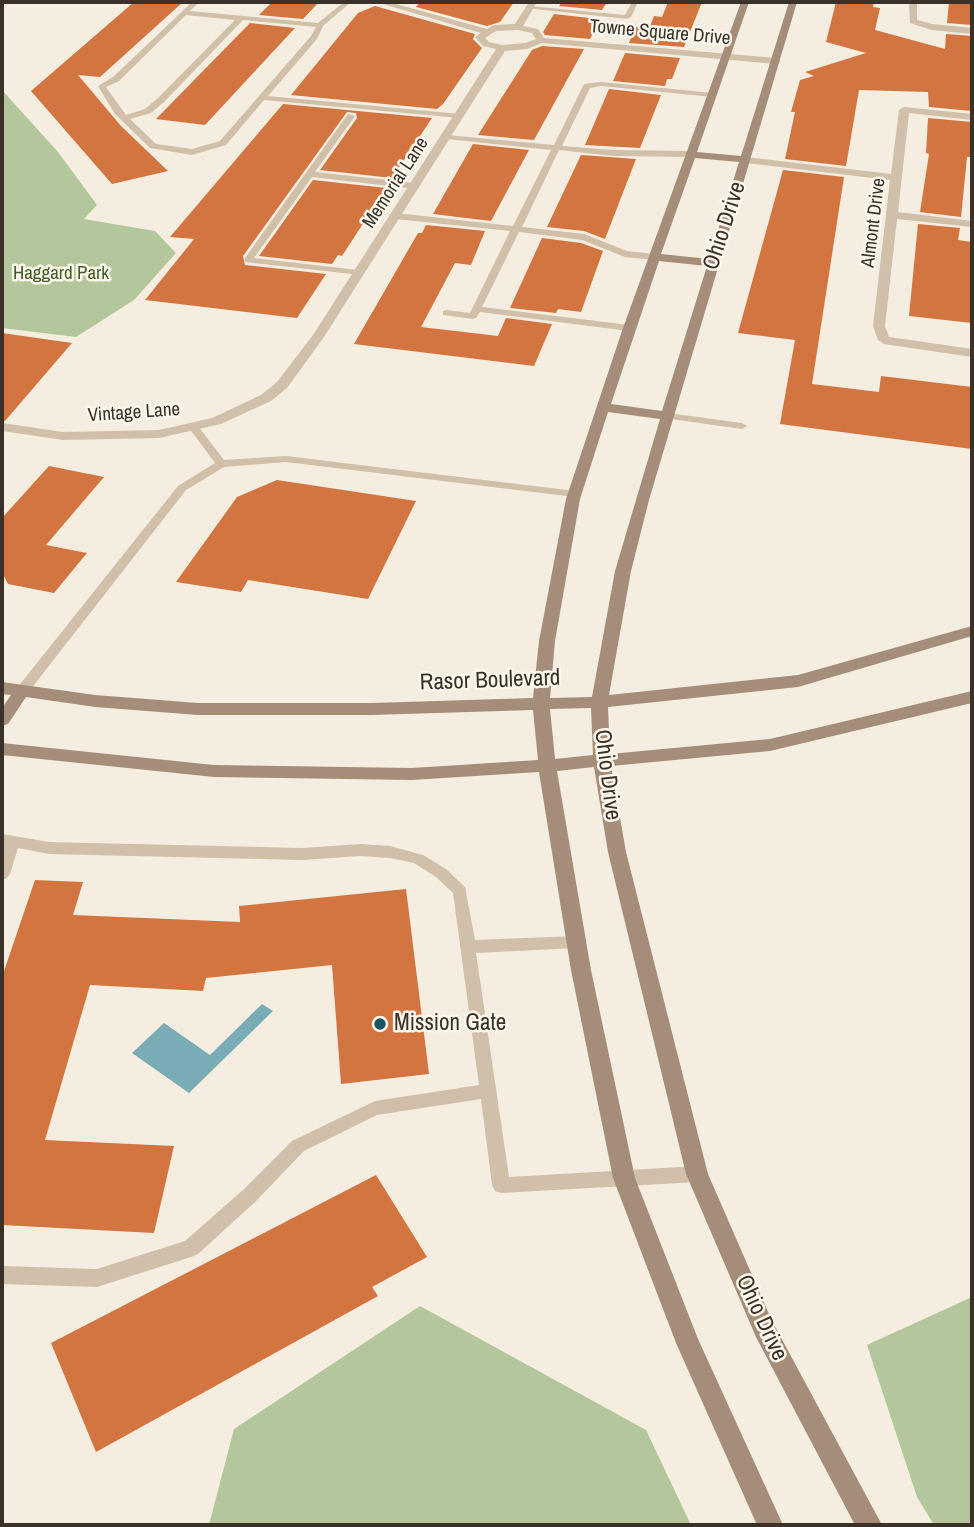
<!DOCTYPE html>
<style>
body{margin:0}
#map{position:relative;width:974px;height:1527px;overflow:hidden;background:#f5eddf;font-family:"Archivo Narrow",sans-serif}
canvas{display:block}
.frame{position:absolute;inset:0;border:4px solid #3c3129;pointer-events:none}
</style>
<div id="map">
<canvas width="974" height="1527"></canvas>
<div class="frame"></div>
</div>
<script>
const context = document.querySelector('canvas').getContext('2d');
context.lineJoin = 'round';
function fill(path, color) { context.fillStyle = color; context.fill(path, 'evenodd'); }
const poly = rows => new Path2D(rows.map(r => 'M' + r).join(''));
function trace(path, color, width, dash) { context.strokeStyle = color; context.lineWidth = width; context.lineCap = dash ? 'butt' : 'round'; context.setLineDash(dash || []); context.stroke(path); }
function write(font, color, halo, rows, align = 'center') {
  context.font = font + ' "Archivo Narrow",sans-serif'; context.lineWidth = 5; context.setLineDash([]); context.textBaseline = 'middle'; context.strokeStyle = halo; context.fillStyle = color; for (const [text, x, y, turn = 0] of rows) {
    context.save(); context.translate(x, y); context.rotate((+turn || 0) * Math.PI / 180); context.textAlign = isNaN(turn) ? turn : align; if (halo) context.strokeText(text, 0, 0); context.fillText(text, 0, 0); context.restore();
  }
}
const green = poly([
 [2,90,58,152,97,205,84,219,155,231,176,253,134,300,76,337,2,328],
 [972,1297,972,1525,934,1525,917,1497,867,1345],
 [420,1306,646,1430,691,1525,209,1525,234,1429]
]);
const water = poly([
 [262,1004,273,1011,189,1093,132,1053,164,1023,210,1055]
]);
const building = poly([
 [134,2,183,2,100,77,78,75,121,126,168,171,112,184,31,91],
 [272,2,319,2,303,19,259,15],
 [420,2,514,2,500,22,487,26,416,7],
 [562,2,607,2,602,10,559,6],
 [668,2,702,2,684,47,629,43,635,27,649,29,654,16,662,17],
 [836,2,874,2,873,7,880,8,875,30,945,49,946,34,972,36,972,111,929,107,928,92,859,90,846,166,785,159,795,112,791,112,800,80,814,76,805,72,866,53,826,42],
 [949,2,972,2,972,25,947,23],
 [375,6,475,34,473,39,482,48,443,104,437,109,291,95,358,13],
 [554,14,598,19,596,24,598,24,590,39,545,35,543,32],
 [250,23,295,28,205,125,156,119],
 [542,46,584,49,534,140,478,135,532,50],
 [625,53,680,58,672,79,667,79,665,86,613,81],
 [609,89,661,95,640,148,585,145],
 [283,104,432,118,392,178,320,170,357,118,356,113,347,112,243,256,245,265,326,274,297,318,145,300,194,239,170,237],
 [928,118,972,122,972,157,967,157,961,217,920,212,929,154,926,153],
 [473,144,529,150,491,221,433,214],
 [581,155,636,159,605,239,584,231,547,227],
 [783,170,844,177,812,384,879,392,881,376,972,387,972,449,780,424,795,340,738,333],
 [313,180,386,188,342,256,338,255,332,264,259,256],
 [918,224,960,228,958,240,972,242,972,323,909,316],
 [426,225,485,231,471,265,455,263,421,327,498,336,506,318,552,324,534,366,354,344,418,233,422,233],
 [542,238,581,243,603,251,581,312,558,309,556,313,510,308],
 [2,333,72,343,5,421,2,421],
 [49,466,104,477,46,545,87,553,54,593,8,584,2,572,2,518],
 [277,480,416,501,368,599,248,580,241,592,176,582,237,497],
 [35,880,83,882,73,915,240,922,239,906,406,889,429,1074,341,1084,332,965,206,978,203,991,90,985,45,1140,174,1146,154,1233,2,1225,2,977],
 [376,1175,427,1257,372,1287,378,1296,96,1452,51,1343]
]);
const lane = poly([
 [192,2,199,2,190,11,318,23,344,2,351,2,323,26,317,39,268,96,460,114,464,116,460,118,264,100,226,145,192,155,150,148,115,114,98,86,113,77,192,2],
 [186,15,235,20,159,97,145,109,126,115,106,87,119,81,186,15],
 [243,20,316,27,311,36,220,141,192,149,156,144,130,119,151,113,165,101,243,20],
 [632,2,638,2,631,17,627,19,525,8,529,6,625,15,632,2],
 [601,82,713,93,717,95,713,97,601,86,590,88,562,146,613,150,691,151,695,154,691,157,613,156,559,150,522,227,584,234,627,251,655,254,660,257,655,260,625,257,582,240,519,232,482,307,629,325,634,328,629,331,480,312,476,318,473,319,443,315,443,311,446,310,470,313,510,231,396,219,392,216,396,213,513,226,551,150,447,139,443,137,447,135,554,145,584,84,601,82],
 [348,114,355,116,315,172,415,183,419,186,415,189,312,177,254,258,358,270,363,273,361,275,245,262,245,258,348,114],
 [668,413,742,423,747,426,742,429,664,418,663,416,668,413],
 [194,425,198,426,224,460,286,456,575,491,581,494,575,497,286,462,224,467,186,490,27,694,17,694,15,691,17,688,178,486,215,463,189,428,194,425],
 [2,834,49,842,303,848,360,844,390,846,423,855,446,869,465,887,475,940,576,936,582,938,584,942,582,946,576,948,476,953,509,1177,697,1166,703,1168,706,1174,703,1180,697,1182,501,1193,495,1191,492,1185,481,1099,377,1115,304,1151,255,1202,198,1254,191,1257,97,1287,2,1284,2,1266,97,1269,185,1241,243,1190,292,1141,375,1101,479,1085,453,893,436,877,414,863,390,858,360,856,303,860,49,854,18,848,10,874,7,878,2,880,2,853,4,845,2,844,2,834]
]);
const street = poly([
 [376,2,389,2,487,29,494,25,515,24,529,2,537,2,523,26,538,29,544,38,776,58,781,61,776,64,542,43,527,49,505,51,324,337,287,388,271,401,221,424,159,438,63,440,2,431,2,423,63,432,159,430,212,418,261,395,277,382,313,335,496,49,483,46,475,37,481,33,376,2],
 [518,30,532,33,536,39,525,43,502,45,489,42,485,38,496,31,518,30],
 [909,2,917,2,917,20,932,24,972,28,972,34,931,30,910,23,909,2],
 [904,107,972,114,972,120,909,113,898,212,972,221,972,227,897,219,885,326,889,337,972,349,972,357,884,344,878,340,873,326,890,180,746,163,741,160,746,157,891,174,899,110,904,107]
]);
const secondary = poly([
 [741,2,749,2,697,152,741,156,789,2,797,2,649,500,631,571,609,695,798,675,972,626,972,636,798,687,608,707,610,754,770,739,972,691,972,703,770,751,611,766,626,852,708,1174,772,1321,882,1525,855,1525,756,1337,686,1174,608,852,594,767,557,771,591,970,635,1178,698,1339,783,1525,757,1525,676,1343,613,1178,571,970,539,772,412,780,214,777,2,755,2,743,214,765,412,768,538,760,533,710,372,715,198,715,95,707,26,697,8,724,2,726,2,708,11,695,2,694,2,682,95,695,198,703,372,703,533,698,539,641,566,499,623,328,741,2],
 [695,158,739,162,709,259,661,254,695,158],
 [659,261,707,266,662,411,611,404,659,261],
 [608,412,660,419,615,571,592,697,550,698,555,641,580,499,608,412],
 [591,708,593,755,555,759,550,709,591,708]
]);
const markers = [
 [380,1024,7,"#195563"]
];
const farStreetnames = [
 ["Towne Square Drive",660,33,5],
 ["Memorial Lane",396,183,-57],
 ["Almont Drive",874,223,-83],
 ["Vintage Lane",134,413,-4]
];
const farParknames = [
 ["Haggard Park",61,274]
];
const streetNames = [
 ["Ohio Drive",725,226,-72],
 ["Rasor Boulevard",490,681,-2],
 ["Ohio Drive",607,775,83],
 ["Ohio Drive",761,1318,65]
];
const poiNames = [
 ["Mission Gate",394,1024]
];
fill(green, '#b4c79c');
fill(water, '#7aacb6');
fill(building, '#d37540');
fill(lane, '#d0bfa9');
fill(street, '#d0bfa9');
fill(secondary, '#a48e79');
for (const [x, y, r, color] of markers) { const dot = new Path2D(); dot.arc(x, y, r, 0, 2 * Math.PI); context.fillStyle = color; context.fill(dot); trace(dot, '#fcf7ec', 2.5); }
write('19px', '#3c3129', '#fcf7ec', farStreetnames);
write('19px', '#445d2a', '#fcf7ec', farParknames);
write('23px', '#3c3129', '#fcf7ec', streetNames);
write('23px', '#3c3129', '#fcf7ec', poiNames, 'left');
</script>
